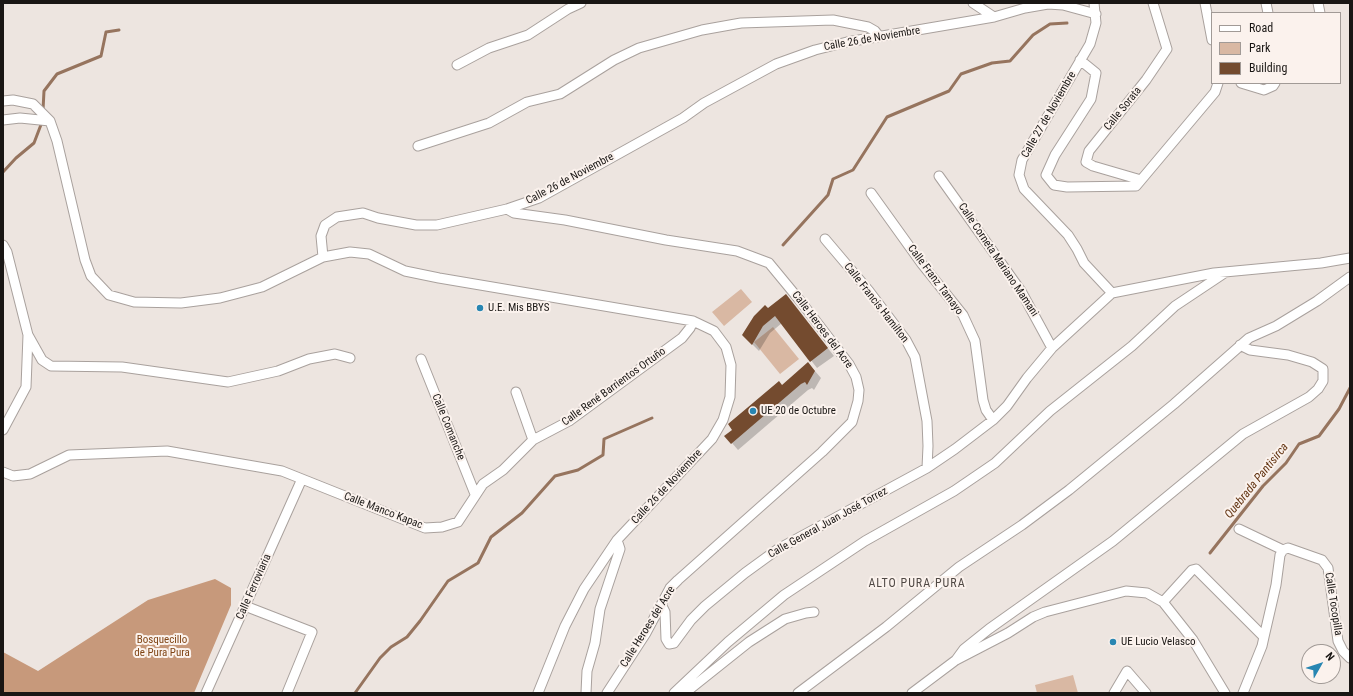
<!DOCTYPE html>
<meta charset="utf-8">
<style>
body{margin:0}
#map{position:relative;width:1353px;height:696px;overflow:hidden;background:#ede5e0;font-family:"Roboto Condensed",sans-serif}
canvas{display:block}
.frame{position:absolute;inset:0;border:4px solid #191614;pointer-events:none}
.legend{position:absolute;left:1211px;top:12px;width:130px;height:72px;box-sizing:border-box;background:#fbf2ed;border:1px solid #a19a96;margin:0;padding:5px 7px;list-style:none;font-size:12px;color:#191614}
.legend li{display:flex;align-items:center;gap:8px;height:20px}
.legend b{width:20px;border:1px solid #a19a96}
.north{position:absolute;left:1301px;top:644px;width:40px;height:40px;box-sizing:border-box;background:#fbf2ed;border:1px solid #a19a96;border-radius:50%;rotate:51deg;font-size:11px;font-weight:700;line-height:16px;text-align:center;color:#191614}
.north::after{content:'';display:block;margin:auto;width:14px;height:18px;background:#2886b2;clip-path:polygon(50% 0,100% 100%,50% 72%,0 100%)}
</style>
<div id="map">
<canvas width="1353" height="696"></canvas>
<div class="frame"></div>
<ul class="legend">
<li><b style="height:5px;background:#fff"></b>Road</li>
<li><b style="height:11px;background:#d9b8a3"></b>Park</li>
<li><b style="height:11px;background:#744b2f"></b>Building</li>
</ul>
<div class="north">N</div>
</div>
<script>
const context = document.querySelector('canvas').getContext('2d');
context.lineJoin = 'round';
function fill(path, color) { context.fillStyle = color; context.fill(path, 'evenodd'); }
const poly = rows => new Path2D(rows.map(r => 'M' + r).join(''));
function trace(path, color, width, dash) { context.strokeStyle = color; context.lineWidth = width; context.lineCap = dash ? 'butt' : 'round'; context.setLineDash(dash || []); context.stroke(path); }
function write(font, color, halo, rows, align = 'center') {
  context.font = font + ' "Roboto Condensed",sans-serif'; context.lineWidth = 4; context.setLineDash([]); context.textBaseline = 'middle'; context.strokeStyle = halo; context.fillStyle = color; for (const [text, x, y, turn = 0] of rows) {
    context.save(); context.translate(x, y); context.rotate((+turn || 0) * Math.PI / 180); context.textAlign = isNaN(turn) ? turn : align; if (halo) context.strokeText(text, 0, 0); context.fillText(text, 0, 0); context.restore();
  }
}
const green = poly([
 [741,289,752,302,724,326,712,312],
 [773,327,799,359,780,374,754,342],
 [1073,675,1078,693,1037,693,1035,685]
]);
const forest = poly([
 [215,579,231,588,231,605,194,693,3,693,3,652,38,671,148,600]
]);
const shadow = poly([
 [786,295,834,356,817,368,782,323,770,333,759,351,743,335,768,309],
 [808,363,821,378,814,390,812,388,808,390,738,450,732,443,733,430]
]);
const stream = poly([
 [43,110,44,91,57,74,101,56,106,32,119,30],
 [3,172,16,158,34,143,42,122],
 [783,245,828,195,833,179,853,170,887,117,949,91,961,74,992,63,1010,61,1033,35,1050,24,1067,23],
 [1210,553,1263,486,1286,463,1299,444,1319,436,1339,409,1350,388],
 [355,693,380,658,391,647,407,637,420,621,448,581,478,563,491,537,522,513,555,476,578,470,603,455,604,439,652,418]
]);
const building = poly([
 [786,294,828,348,810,362,775,316,763,326,752,345,742,335,754,316,765,305,768,308],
 [808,362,815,371,807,385,805,382,801,384,731,444,724,436,732,430,728,424,779,381,782,385]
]);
const street = poly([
 [973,3,994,17],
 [1094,3,1096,23,1090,44,1022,160,1019,175,1024,189,1068,235,1077,249,1084,263,1112,293],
 [1205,3,1212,40],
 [1266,3,1268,13],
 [1318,3,1320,13],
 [1080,60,1096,73,1091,99,1055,155,1046,175,1054,185,1067,187,1136,186,1215,92,1218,83],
 [457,65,489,48,528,35,568,9,581,3],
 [1241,83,1264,90,1273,86,1275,83],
 [3,101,13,100,33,104,50,121,57,141,85,260,91,276,109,295,134,302,181,303,220,298,262,287,323,257],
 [3,120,20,118,50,121],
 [418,146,489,123,527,102,560,94,614,60,639,48,702,30,741,23,833,20,868,27,875,31,879,36],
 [939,176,1021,291,1052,348],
 [1141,180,1093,166,1086,162,1089,151,1146,80,1167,49,1153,3],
 [871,193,922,264,963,315,975,341,983,400,986,410,993,420],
 [507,209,514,213,565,220,666,240,737,251,769,263,802,303,849,364,856,377,859,390,858,401,852,422,822,452,678,580,670,588,646,633,607,693],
 [825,239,869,291,906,340,915,357,927,421,928,446,927,468],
 [3,245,7,252,28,335,26,387,3,430],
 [1112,293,1214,273,1321,263,1350,258],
 [28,335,42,360,51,366,122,367,228,382,278,371,309,359,335,354,350,358],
 [421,359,475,494],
 [516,392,533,440],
 [3,472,13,476,30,474,69,455,167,451,282,471,425,528,442,527,458,522,483,484,503,470,533,440,569,421,682,338,690,328,693,321],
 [1239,529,1283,550],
 [1163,602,1192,570,1196,569,1264,637,1262,646,1243,693],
 [245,606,312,632,287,693],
 [662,606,665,612,666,639,669,644,674,643,691,620,705,606,745,573,778,549,927,468,955,449,993,420,1007,406,1027,378,1052,348,1112,293],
 [1264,637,1276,585,1280,555,1283,550,1288,548,1322,560,1328,568,1338,641,1343,651,1350,658],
 [956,660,964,649,989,629,1113,541,1243,434,1309,397,1318,389,1323,381,1323,369,1312,362,1288,355,1250,350,1240,345],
 [206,693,301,481],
 [538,693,565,626,584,589,617,540,712,439,723,420,730,397,731,365,726,347,714,331,693,321,439,278,405,271,369,254,350,252,323,257,321,236,325,225,337,217,363,213,378,218,416,225,437,225,507,209,539,198,683,118,704,103,776,64,815,50,847,42,994,17,1025,8,1048,4,1063,5,1096,14],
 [586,693,587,671,595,643,600,609,620,549,617,540],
 [674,693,728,642,784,595,865,541,954,491,995,463,1050,411,1132,346,1175,306,1226,272],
 [685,693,749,642,785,619,806,613,814,612],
 [798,693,886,627,959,567,1022,525,1069,490,1174,404,1249,338,1276,326,1317,301,1350,277],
 [912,693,956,660,1008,633,1033,617,1045,612,1126,591,1147,593,1163,602,1193,640,1225,693],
 [1114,693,1127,671,1146,693]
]);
const markers = [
 [480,308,4,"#2886b2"],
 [753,411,4,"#2886b2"],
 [1113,642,4,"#2886b2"]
];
const streetNames = [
 ["Calle 26 de Noviembre",872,39,-10],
 ["Calle Sorata",1123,109,-51],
 ["Calle 27 de Noviembre",1049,115,-60],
 ["Calle 26 de Noviembre",570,179,-28],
 ["Calle Corneta Mariano Mamani",998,260,56],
 ["Calle Franz Tamayo",935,280,53],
 ["Calle Francis Hamilton",876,303,52],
 ["Calle Heroes del Acre",822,330,53],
 ["Calle René Barrientos Ortuño",614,387,-36],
 ["Calle Comanche",448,427,68],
 ["Calle 26 de Noviembre",667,487,-47],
 ["Calle Manco Kapac",383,511,21],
 ["Calle General Juan José Torrez",828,523,-29],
 ["Calle Ferroviaria",254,587,-66],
 ["Calle Tocopilla",1333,604,81],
 ["Calle Heroes del Acre",648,627,-58]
];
const poiNames = [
 ["U.E. Mis BBYS",488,308],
 ["UE 20 de Octubre",761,411],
 ["UE Lucio Velasco",1121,642]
];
const parkNames = [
 ["Bosquecillo",162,640],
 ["de Pura Pura",162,653]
];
const waterNames = [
 ["Quebrada Pantisirca",1257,481,-51]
];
const neighbourhoodNames = [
 ["ALTO PURA PURA",917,584]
];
fill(green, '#d9b8a3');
fill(forest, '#c7997b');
fill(shadow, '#0003');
trace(stream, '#96745e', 3);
fill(building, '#744b2f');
trace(street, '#a9a19d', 11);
trace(street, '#fff', 9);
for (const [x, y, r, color] of markers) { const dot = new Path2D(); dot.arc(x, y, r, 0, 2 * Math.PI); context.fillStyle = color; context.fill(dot); trace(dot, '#fbf2ed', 1.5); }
write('11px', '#191614', '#fbf2ed', streetNames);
write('11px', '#191614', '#fbf2ed', poiNames, 'left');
write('11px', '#804516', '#fbf2ed', parkNames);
write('italic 12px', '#643614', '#fbf2ed', waterNames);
context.letterSpacing = '1px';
write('12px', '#504945', '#fbf2ed', neighbourhoodNames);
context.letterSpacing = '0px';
</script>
